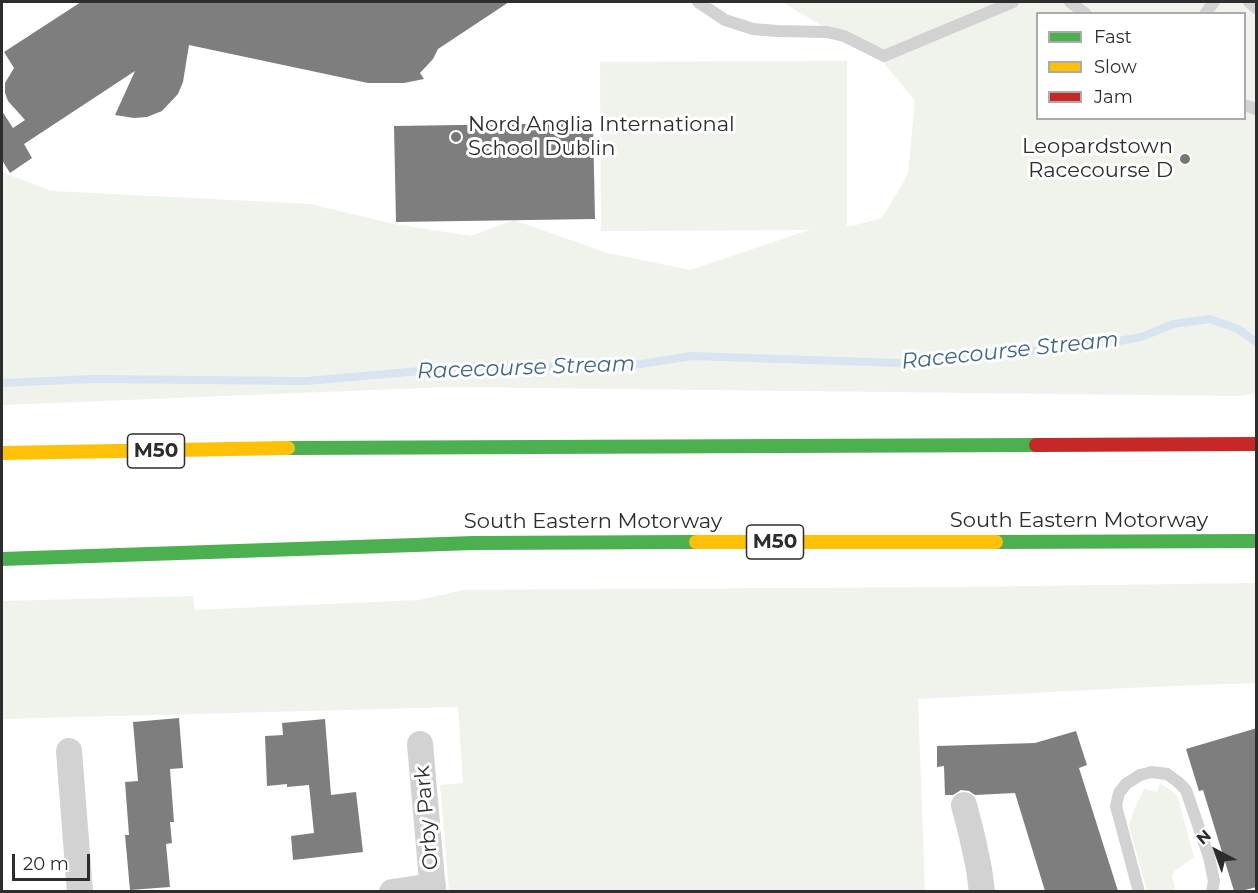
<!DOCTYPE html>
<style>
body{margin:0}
#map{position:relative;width:1258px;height:893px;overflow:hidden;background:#fff;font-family:Montserrat,sans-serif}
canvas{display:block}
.frame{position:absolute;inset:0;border:3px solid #2d2d2d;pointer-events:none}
.legend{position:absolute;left:1036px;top:12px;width:210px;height:108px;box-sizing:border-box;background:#fff;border:2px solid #ababab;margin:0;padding:8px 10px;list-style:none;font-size:18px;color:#2d2d2d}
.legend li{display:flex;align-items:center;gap:12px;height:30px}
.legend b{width:30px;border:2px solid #ababab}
.north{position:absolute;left:1186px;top:821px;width:60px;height:60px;-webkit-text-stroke:4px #fff;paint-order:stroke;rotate:319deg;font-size:16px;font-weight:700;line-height:24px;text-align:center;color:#2d2d2d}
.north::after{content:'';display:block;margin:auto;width:21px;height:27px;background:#2d2d2d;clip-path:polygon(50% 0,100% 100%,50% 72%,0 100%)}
.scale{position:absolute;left:12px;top:854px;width:78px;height:27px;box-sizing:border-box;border:3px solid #2d2d2d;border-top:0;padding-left:8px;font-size:18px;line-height:21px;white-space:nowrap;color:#2d2d2d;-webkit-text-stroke:4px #fff;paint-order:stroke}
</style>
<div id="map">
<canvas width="1258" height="893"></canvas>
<div class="frame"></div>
<ul class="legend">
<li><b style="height:8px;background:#4caf50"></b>Fast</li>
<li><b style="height:8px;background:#ffc107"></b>Slow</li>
<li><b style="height:8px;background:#c62828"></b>Jam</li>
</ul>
<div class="north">N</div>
<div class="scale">20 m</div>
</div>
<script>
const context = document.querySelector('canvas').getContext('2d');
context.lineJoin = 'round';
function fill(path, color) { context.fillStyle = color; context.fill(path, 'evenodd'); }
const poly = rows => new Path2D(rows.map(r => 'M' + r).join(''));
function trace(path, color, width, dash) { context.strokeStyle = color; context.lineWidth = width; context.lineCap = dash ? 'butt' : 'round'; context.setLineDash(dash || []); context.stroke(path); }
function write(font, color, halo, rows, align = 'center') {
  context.font = font + ' Montserrat,sans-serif'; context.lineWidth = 6; context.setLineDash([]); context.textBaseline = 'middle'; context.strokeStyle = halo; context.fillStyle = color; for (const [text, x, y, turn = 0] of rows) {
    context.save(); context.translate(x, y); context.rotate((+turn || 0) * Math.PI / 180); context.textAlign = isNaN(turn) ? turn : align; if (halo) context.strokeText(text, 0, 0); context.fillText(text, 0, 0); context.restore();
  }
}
const green = poly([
 [782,2,1256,2,1256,393,1241,396,447,387,2,405,2,172,52,191,310,204,394,224,471,236,514,220,607,253,690,270,809,230,601,231,600,62,847,61,847,226,852,226,882,218,908,174,915,101,883,62],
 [1038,14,1244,14,1244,118,1038,118],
 [1256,583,1256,683,1147,687,918,699,925,891,449,891,440,785,463,783,458,707,2,719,2,601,193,596,195,610,419,600,464,590,960,587],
 [1160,783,1172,791,1178,798,1194,857,1175,871,1172,876,1175,889,1168,891,1147,891,1129,826,1133,812,1144,789,1157,792]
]);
const stream = poly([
 [2,383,92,379,306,381,490,365,608,369,692,356,899,363,1096,345,1141,337,1173,324,1210,319,1238,329,1256,342]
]);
const building = poly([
 [81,2,509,2,438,49,433,59,420,73,424,79,404,83,368,83,189,45,183,82,178,94,162,111,147,117,134,118,115,115,135,71,24,144,32,158,10,173,2,160,2,111,13,128,25,120,8,101,5,93,5,83,14,68,4,52],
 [593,123,595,219,396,222,394,126],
 [179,718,183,768,170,769,174,822,170,822,172,843,166,844,170,887,130,890,125,835,129,835,125,782,138,781,133,722],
 [325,719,331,795,356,792,363,852,293,860,291,836,314,833,309,785,287,787,287,784,267,786,265,736,283,735,282,723],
 [1257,728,1257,887,1241,891,1234,891,1203,790,1199,791,1186,749],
 [1076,731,1087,765,1079,768,1118,891,1045,891,1015,793,975,795,969,791,961,790,953,795,945,795,944,766,937,767,937,746,1035,743]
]);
const lane = poly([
 [698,2,725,20,753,29,777,31,827,32,844,36,884,56,1013,2],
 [1070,2,1086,14],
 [1249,2,1256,8],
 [1205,14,1214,2],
 [1244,105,1256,109],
 [1139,892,1116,806,1119,793,1126,784,1140,775,1152,772,1167,774,1178,782,1186,790,1209,857,1214,881,1212,892]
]);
const street = poly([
 [420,744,433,892],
 [69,751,80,892],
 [964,805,972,836,979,869,982,892],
 [392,892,433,886]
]);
const fast = poly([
 [288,448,1036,445],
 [996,542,1256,541],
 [2,559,474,543,696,542]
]);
const slow = poly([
 [2,453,288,448],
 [696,542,996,542]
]);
const jam = poly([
 [1036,445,1256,444]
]);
const markers = [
 [456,137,6,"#767676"],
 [1185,159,6,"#767676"]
];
const shields = [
 [156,451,57],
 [775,542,57]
];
const shieldNames = [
 ["M50",156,451],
 ["M50",775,542]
];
const poiNames = [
 ["Nord Anglia International",468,125],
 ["School Dublin",468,149],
 ["Leopardstown",1173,147,"right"],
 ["Racecourse D",1173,171,"right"]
];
const streetNames = [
 ["South Eastern Motorway",1079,521],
 ["South Eastern Motorway",593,522],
 ["Orby Park",427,818,-95]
];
const waterNames = [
 ["Racecourse Stream",1010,351,-6],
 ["Racecourse Stream",526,368,-2]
];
fill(green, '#eff3eb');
trace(stream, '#d8e4ef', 8);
fill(building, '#7e7e7e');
trace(lane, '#d2d2d2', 12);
trace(street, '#d2d2d2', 26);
trace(fast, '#4caf50', 14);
trace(slow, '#ffc107', 14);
trace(jam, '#c62828', 14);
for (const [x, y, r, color] of markers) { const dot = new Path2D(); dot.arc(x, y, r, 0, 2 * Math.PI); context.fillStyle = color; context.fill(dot); trace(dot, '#fff', 2); }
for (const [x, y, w] of shields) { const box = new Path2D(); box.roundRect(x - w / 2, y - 17, w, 34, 4.5); context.fillStyle = '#fff'; context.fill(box); trace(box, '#2d2d2d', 1.5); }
write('bold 20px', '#2d2d2d', null, shieldNames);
write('21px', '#2d2d2d', '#fff', poiNames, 'left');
write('21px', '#2d2d2d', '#fff', streetNames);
write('italic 22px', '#416789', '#fff', waterNames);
</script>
